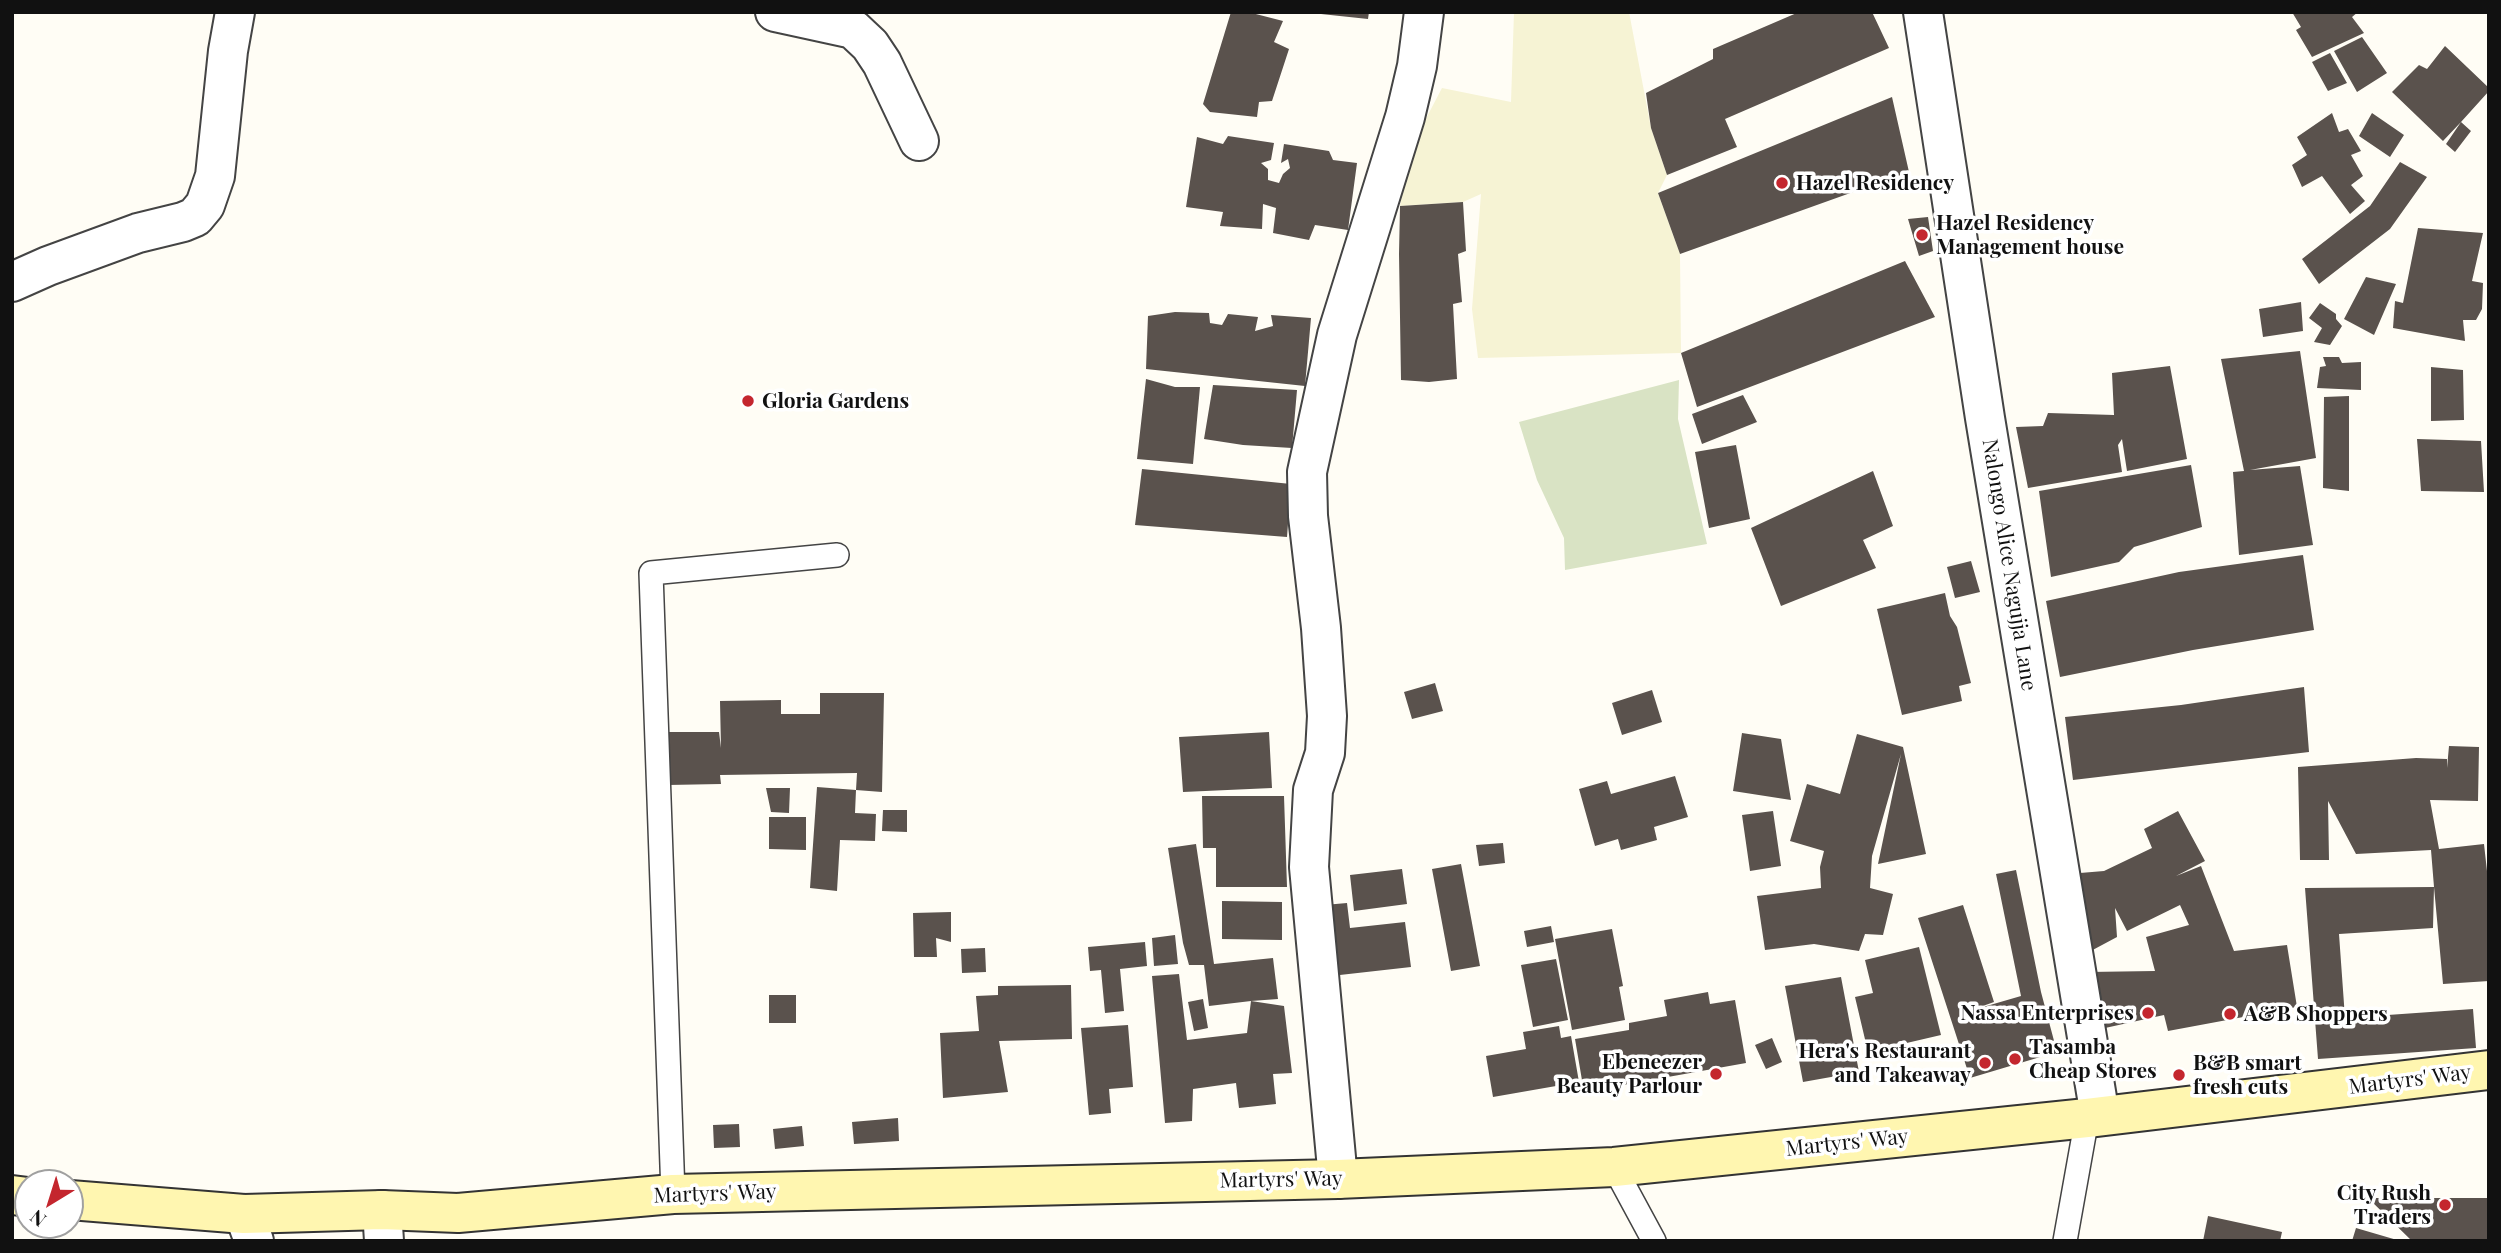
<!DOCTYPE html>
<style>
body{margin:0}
#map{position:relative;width:2501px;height:1253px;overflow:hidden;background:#fffdf5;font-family:"Playfair Display",serif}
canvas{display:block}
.frame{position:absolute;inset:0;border:14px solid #111;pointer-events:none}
.north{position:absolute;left:14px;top:1169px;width:70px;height:70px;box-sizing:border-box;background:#fff;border:2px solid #a0a0a0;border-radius:50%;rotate:218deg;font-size:19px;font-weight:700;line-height:28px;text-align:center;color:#111}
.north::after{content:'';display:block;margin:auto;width:24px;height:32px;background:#c4262e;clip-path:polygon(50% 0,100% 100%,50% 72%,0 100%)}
</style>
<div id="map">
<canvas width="2501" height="1253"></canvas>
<div class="frame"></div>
<div class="north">N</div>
</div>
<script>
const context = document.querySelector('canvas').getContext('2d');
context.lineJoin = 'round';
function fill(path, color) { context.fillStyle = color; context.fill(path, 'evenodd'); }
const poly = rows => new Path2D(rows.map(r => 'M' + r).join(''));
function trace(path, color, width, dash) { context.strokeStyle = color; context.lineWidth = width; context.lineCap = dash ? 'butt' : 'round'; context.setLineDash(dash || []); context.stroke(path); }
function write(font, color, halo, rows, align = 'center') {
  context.font = font + ' "Playfair Display",serif'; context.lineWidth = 7; context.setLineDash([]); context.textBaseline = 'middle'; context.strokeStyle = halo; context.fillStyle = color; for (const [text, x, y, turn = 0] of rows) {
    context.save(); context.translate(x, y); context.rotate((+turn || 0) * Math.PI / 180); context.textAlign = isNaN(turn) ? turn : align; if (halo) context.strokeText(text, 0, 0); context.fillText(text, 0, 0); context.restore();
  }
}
const farmland = poly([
 [1514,12,1629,12,1651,128,1667,175,1658,193,1680,254,1681,353,1478,358,1472,309,1481,194,1463,202,1400,206,1410,149,1442,88,1511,102]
]);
const cemetery = poly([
 [1679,380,1678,419,1707,544,1565,570,1564,538,1537,480,1519,422]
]);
const building = poly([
 [1231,12,1248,12,1283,21,1274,42,1289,49,1272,101,1259,102,1257,117,1210,112,1203,104],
 [1321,12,1369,12,1368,19,1321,14],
 [1799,12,1872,12,1889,48,1725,119,1737,147,1667,175,1651,128,1646,93,1713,59,1713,49],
 [2292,12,2358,12,2352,17,2364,33,2312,57,2296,30,2301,27],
 [2362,37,2387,73,2357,92,2334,51],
 [2445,46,2489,88,2489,91,2461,122,2471,131,2455,152,2446,144,2461,122,2443,141,2392,92,2419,65,2427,69],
 [2330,53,2347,83,2328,91,2312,62],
 [1892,97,1909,172,1680,254,1658,193],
 [2332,113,2339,132,2348,129,2361,151,2351,155,2363,176,2351,185,2365,201,2350,214,2322,176,2302,187,2292,165,2307,155,2297,137],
 [2372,113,2404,135,2390,157,2359,136],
 [1228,136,1274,143,1271,160,1261,163,1268,169,1268,180,1279,183,1283,174,1290,168,1288,159,1281,163,1284,144,1329,151,1333,160,1357,163,1348,230,1315,225,1309,240,1273,233,1276,208,1263,204,1262,229,1220,226,1223,212,1186,207,1197,137,1223,144],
 [2400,162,2427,177,2390,229,2319,284,2302,259,2370,206],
 [1463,202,1466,251,1458,254,1462,302,1453,304,1457,379,1429,382,1401,380,1399,254,1400,206],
 [1928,217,1933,251,1919,256,1908,219],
 [2418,228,2483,233,2472,281,2483,283,2482,309,2476,320,2463,320,2465,341,2393,328,2395,301,2403,303],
 [1905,261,1935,317,1697,407,1681,353],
 [2366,277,2396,284,2374,335,2344,319],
 [2301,302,2303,331,2263,337,2259,309],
 [2320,303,2336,314,2336,319,2342,326,2330,345,2314,342,2322,328,2309,318],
 [1175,312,1209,313,1210,323,1222,325,1228,314,1258,317,1255,331,1273,326,1271,315,1311,318,1305,386,1146,369,1148,316],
 [2300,351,2316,458,2250,470,2300,466,2313,545,2239,555,2233,472,2244,471,2221,359],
 [2323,357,2339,357,2342,363,2361,362,2361,390,2317,388,2320,367,2326,366],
 [2170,366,2187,459,2127,471,2122,439,2118,445,2122,472,2028,488,2016,427,2043,426,2048,413,2114,415,2112,373],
 [2431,367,2463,370,2464,420,2431,421],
 [1146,379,1175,387,1200,387,1193,464,1137,459],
 [1213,385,1297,390,1292,448,1243,445,1204,439],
 [1743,395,1757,422,1702,444,1692,414],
 [2349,396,2349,491,2323,488,2324,397],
 [2417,439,2481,441,2484,492,2421,491],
 [1736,445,1750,519,1709,528,1695,452],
 [2191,465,2202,527,2134,547,2119,562,2051,577,2039,491],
 [1142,469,1291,484,1287,537,1135,525],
 [1873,471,1893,526,1863,540,1876,568,1781,606,1751,528],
 [2303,555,2314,630,2193,650,2060,677,2046,601,2179,572],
 [1971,561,1980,592,1955,598,1947,567],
 [1945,593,1950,616,1957,627,1971,683,1959,686,1962,701,1902,715,1877,609],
 [1435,683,1443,711,1412,719,1404,692],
 [2304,687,2309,752,2073,780,2065,717,2181,705],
 [1652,690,1662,722,1622,735,1612,703],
 [820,693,884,693,882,792,856,790,857,773,720,775,721,784,668,785,667,732,719,732,721,748,720,701,781,700,781,714,820,714],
 [1269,732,1272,788,1183,792,1179,737],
 [1742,733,1781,739,1791,800,1733,791],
 [1857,734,1903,747,1926,854,1878,864,1901,754,1872,856,1870,888,1893,894,1883,935,1865,934,1859,951,1814,944,1765,950,1757,896,1821,888,1820,867,1824,851,1790,841,1807,784,1840,794],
 [2449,746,2479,747,2478,801,2430,800,2439,849,2484,844,2489,889,2489,981,2443,984,2434,887,2433,928,2339,934,2345,1018,2473,1009,2476,1048,2318,1059,2305,888,2434,887,2431,850,2356,854,2328,801,2329,860,2300,860,2298,767,2416,758,2447,759,2447,768],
 [1675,776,1688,817,1654,827,1657,840,1621,850,1618,839,1595,846,1579,789,1607,781,1611,794],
 [817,787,856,790,855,813,876,814,875,841,840,840,837,891,810,888],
 [766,788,790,788,789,813,771,812],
 [1202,796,1284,796,1287,887,1216,887,1216,848,1203,848],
 [883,810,907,810,907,832,882,831],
 [1773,811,1781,866,1750,871,1742,815],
 [2178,811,2205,861,2176,876,2201,866,2234,951,2287,945,2297,1007,2168,1031,2164,1015,2096,1030,2088,972,2155,971,2146,937,2189,925,2180,905,2127,931,2115,908,2117,937,2074,960,2068,874,2104,871,2152,848,2144,829],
 [769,817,806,817,806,850,769,849],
 [1503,843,1505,863,1479,866,1476,845],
 [1196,844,1214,964,1273,958,1278,999,1251,1001,1284,1006,1292,1073,1273,1074,1276,1104,1239,1108,1236,1083,1193,1089,1192,1121,1165,1123,1152,976,1179,974,1187,1040,1247,1033,1251,1001,1209,1006,1204,965,1189,965,1183,943,1168,848],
 [1461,864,1480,966,1451,971,1432,869],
 [1402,869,1407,904,1354,911,1350,875],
 [2016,870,2041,992,2057,1052,1970,1078,1918,918,1963,905,1994,1002,1966,1012,2021,996,1996,874],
 [1222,901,1282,902,1282,940,1222,939],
 [1347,903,1350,928,1405,922,1411,967,1322,977,1313,906],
 [951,912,951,942,936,938,937,957,914,957,913,913],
 [1551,926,1554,942,1527,947,1524,931],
 [1612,929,1623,986,1619,987,1625,1020,1572,1030,1555,939],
 [1175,935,1178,964,1154,966,1152,938],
 [1145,942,1147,966,1120,969,1124,1011,1105,1013,1101,970,1090,971,1088,947],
 [1919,947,1941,1035,1868,1052,1855,997,1873,993,1865,960],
 [985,948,986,972,962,973,961,949],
 [1556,959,1568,1020,1533,1027,1521,965],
 [1841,977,1859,1072,1803,1082,1785,986],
 [1071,985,1072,1039,999,1041,1008,1092,943,1098,940,1033,979,1031,976,996,998,995,998,986],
 [1708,992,1710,1004,1735,1000,1746,1063,1584,1092,1575,1039,1629,1030,1629,1023,1667,1016,1664,1000],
 [769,995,796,995,796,1023,769,1023],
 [1203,999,1208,1028,1194,1031,1188,1002],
 [1128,1025,1133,1087,1109,1089,1111,1113,1089,1115,1081,1028],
 [1559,1026,1561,1038,1571,1036,1579,1082,1493,1097,1486,1056,1526,1049,1523,1032],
 [1772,1038,1782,1062,1766,1069,1755,1045],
 [898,1118,899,1141,854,1144,852,1122],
 [739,1124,740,1147,714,1148,713,1125],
 [802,1126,804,1146,775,1149,773,1129],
 [2368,1198,2489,1198,2489,1241,2412,1241],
 [2208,1216,2282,1232,2280,1241,2203,1241],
 [2356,1228,2397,1240,2397,1241,2352,1241]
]);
const lane = poly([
 [1614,1167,1654,1241],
 [673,1194,651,573,837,555],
 [2065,1241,2087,1118]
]);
const street = poly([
 [775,12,853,29,870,45,882,63,919,141],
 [1923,12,1985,418,2100,1116],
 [12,282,48,266,138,233,183,222,195,217,205,205,215,176,228,51,235,12],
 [1338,1179,1309,867,1313,790,1325,753,1327,716,1321,628,1308,516,1307,472,1337,335,1405,117,1417,66,1424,12],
 [382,1210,384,1241],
 [244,1214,254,1241]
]);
const secondary = poly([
 [12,1195,28,1197],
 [70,1200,244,1214,382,1210,458,1213,673,1194,1338,1179,1614,1167,2087,1118,2489,1070]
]);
const markers = [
 [1782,183,7,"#c4262e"],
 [1922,235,7,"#c4262e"],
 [748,401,7,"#c4262e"],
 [2148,1013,7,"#c4262e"],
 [2230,1014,7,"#c4262e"],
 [2015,1059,7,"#c4262e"],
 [1985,1063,7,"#c4262e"],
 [1716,1074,7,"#c4262e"],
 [2179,1075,7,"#c4262e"],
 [2445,1205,7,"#c4262e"]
];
const poiNames = [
 ["Hazel Residency",1796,183],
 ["Hazel Residency",1936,223],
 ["Management house",1936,247],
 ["Gloria Gardens",762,401],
 ["Nassa Enterprises",2134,1013,"right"],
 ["A&B Shoppers",2244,1014],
 ["Tasamba",2029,1047],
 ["Cheap Stores",2029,1071],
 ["Hera's Restaurant",1971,1051,"right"],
 ["and Takeaway",1971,1075,"right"],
 ["Ebeneezer",1702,1062,"right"],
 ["Beauty Parlour",1702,1086,"right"],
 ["B&B smart",2193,1063],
 ["fresh cuts",2193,1087],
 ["City Rush",2431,1193,"right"],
 ["Traders",2431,1217,"right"]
];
const streetNames = [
 ["Nalongo Alice Nagujja Lane",2009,565,81],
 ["Martyrs' Way",2410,1080,-7],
 ["Martyrs' Way",1847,1143,-6],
 ["Martyrs' Way",1281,1180,-1],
 ["Martyrs' Way",715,1194,-2]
];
fill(farmland, '#f6f3d4');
fill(cemetery, '#d9e3c4');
fill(building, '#5a524d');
trace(lane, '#444', 26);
trace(street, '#444', 42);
trace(secondary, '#333', 42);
trace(lane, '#fff', 23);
trace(street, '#fff', 38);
trace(secondary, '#fff6b0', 38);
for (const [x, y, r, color] of markers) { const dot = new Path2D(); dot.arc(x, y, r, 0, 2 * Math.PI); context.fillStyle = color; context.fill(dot); trace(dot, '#fff', 2.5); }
write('bold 21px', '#111', '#fff', poiNames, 'left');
write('21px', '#111', '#fff', streetNames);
</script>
